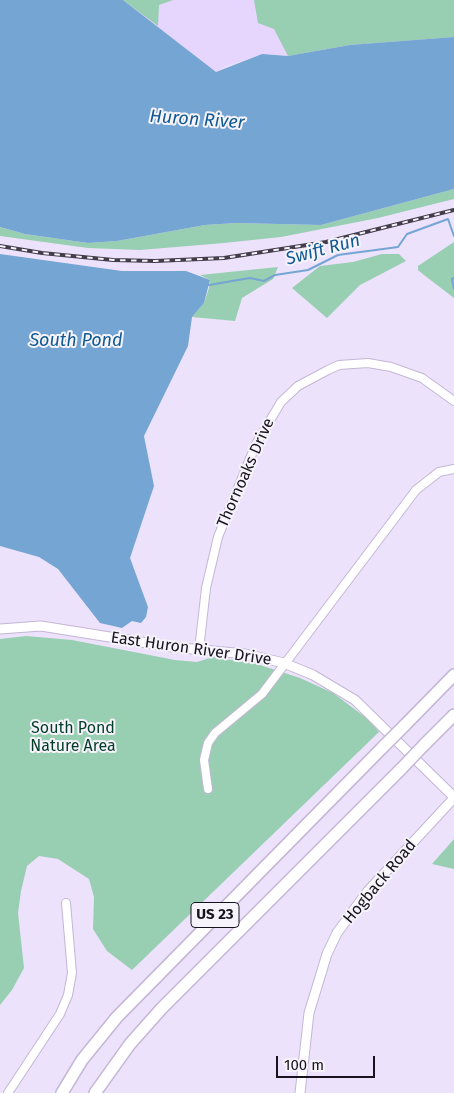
<!DOCTYPE html>
<style>
body{margin:0}
#map{position:relative;width:454px;height:1093px;overflow:hidden;background:#ede2fc;font-family:"Fira Sans",sans-serif}
canvas{display:block}
.scale{position:absolute;left:276px;top:1056px;width:99px;height:22px;box-sizing:border-box;border:2px solid #18131e;border-top:0;padding-left:6px;font-size:15px;line-height:18px;white-space:nowrap;color:#18131e;-webkit-text-stroke:4px #f6f3fa;paint-order:stroke}
</style>
<div id="map">
<canvas width="454" height="1093"></canvas>
<div class="scale">100 m</div>
</div>
<script>
const context = document.querySelector('canvas').getContext('2d');
context.lineJoin = 'round';
function fill(path, color) { context.fillStyle = color; context.fill(path, 'evenodd'); }
const poly = rows => new Path2D(rows.map(r => 'M' + r).join(''));
function trace(path, color, width, dash) { context.strokeStyle = color; context.lineWidth = width; context.lineCap = dash ? 'butt' : 'round'; context.setLineDash(dash || []); context.stroke(path); }
function write(font, color, halo, rows, align = 'center') {
  context.font = font + ' "Fira Sans",sans-serif'; context.lineWidth = 4; context.setLineDash([]); context.textBaseline = 'middle'; context.strokeStyle = halo; context.fillStyle = color; for (const [text, x, y, turn = 0] of rows) {
    context.save(); context.translate(x, y); context.rotate((+turn || 0) * Math.PI / 180); context.textAlign = isNaN(turn) ? turn : align; if (halo) context.strokeText(text, 0, 0); context.fillText(text, 0, 0); context.restore();
  }
}
const built = poly([
 [123,0,454,0,454,37,288,56,262,54,227,66,216,72]
]);
const green = poly([
 [123,0,173,0,159,5,158,26],
 [254,0,454,0,454,37,350,45,288,56,274,29,258,23],
 [454,189,454,199,378,218,281,237,224,243,140,250,88,248,0,236,0,227,25,234,88,243,117,241,205,225,236,223,321,225],
 [454,242,454,298,424,275,418,270,418,266],
 [382,254,399,254,406,261,360,285,327,318,292,288,320,266,353,262],
 [278,267,273,279,242,298,235,321,192,317,204,303,209,288,210,280,200,275],
 [26,636,72,640,175,660,197,662,213,657,257,664,300,678,333,693,369,720,379,732,132,970,107,951,93,929,94,897,89,879,58,859,39,856,27,866,21,891,18,913,24,968,12,990,0,1005,0,639],
 [454,839,454,869,432,864]
]);
const water = poly([
 [0,0,123,0,216,72,262,54,288,56,350,45,454,37,454,189,321,225,236,223,205,225,117,241,88,243,25,234,0,227],
 [0,254,122,271,186,271,210,280,204,303,192,317,188,346,144,436,154,486,130,558,148,607,146,617,141,623,132,621,122,628,100,623,58,569,39,557,0,546]
]);
const stream = poly([
 [454,278,452,279,454,289],
 [209,285,250,278,264,281,275,275,308,270,338,255,398,247,407,234,448,219,454,236]
]);
const minor = poly([
 [199,650,206,588,218,537,256,444,281,402,298,386,328,370,339,365,368,363,391,367,422,378,454,401],
 [208,789,204,760,208,743,215,733,262,694,416,490,439,472,454,469],
 [8,1093,60,1014,68,995,72,973,66,903]
]);
const major = poly([
 [0,629,41,626,172,647,245,654,284,663,313,675,355,700,454,797],
 [300,1093,309,1013,327,954,337,933,367,892,454,798]
]);
const highway = poly([
 [405,725,454,675],
 [424,745,454,715],
 [62,1093,82,1060,117,1017,382,748],
 [95,1093,130,1044,162,1008,402,768]
]);
const rail = poly([
 [0,246,42,253,113,260,155,261,224,258,326,242,454,210]
]);
const highwayBridge = poly([
 [382,748,405,725],
 [402,768,424,745]
]);
const shields = [
 [215,915,48]
];
const shieldNames = [
 ["US 23",215,915]
];
const streetNames = [
 ["Thornoaks Drive",246,473,-66],
 ["East Huron River Drive",191,649,8],
 ["Hogback Road",380,882,-50]
];
const parkNames = [
 ["South Pond",73,729],
 ["Nature Area",73,747]
];
const waterNames = [
 ["Huron River",197,120,4],
 ["Swift Run",323,250,-15],
 ["South Pond",76,341]
];
fill(built, '#e6d5fc');
fill(green, '#98ceb1');
fill(water, '#75a5d2');
trace(stream, '#75a5d2', 2);
trace(minor, '#c4b6d6', 10);
trace(major, '#c4b6d6', 11);
trace(highway, '#c4b6d6', 14);
trace(minor, '#fff', 8);
trace(major, '#fff', 9);
trace(highway, '#fff', 11);
trace(rail, '#433c4a', 4);
trace(rail, '#f6f3fa', 2, [5.5]);
trace(highwayBridge, '#c4b6d6', 14, []);
trace(highwayBridge, '#fff', 11);
for (const [x, y, w] of shields) { const box = new Path2D(); box.roundRect(x - w / 2, y - 12.5, w, 25, 4); context.fillStyle = '#f6f3fa'; context.fill(box); trace(box, '#18131e', 1); }
write('bold 15px', '#18131e', null, shieldNames);
write('16px', '#18131e', '#f6f3fa', streetNames);
write('16px', '#013c26', '#f6f3fa', parkNames);
write('italic 18px', '#105a93', '#f6f3fa', waterNames);
</script>
